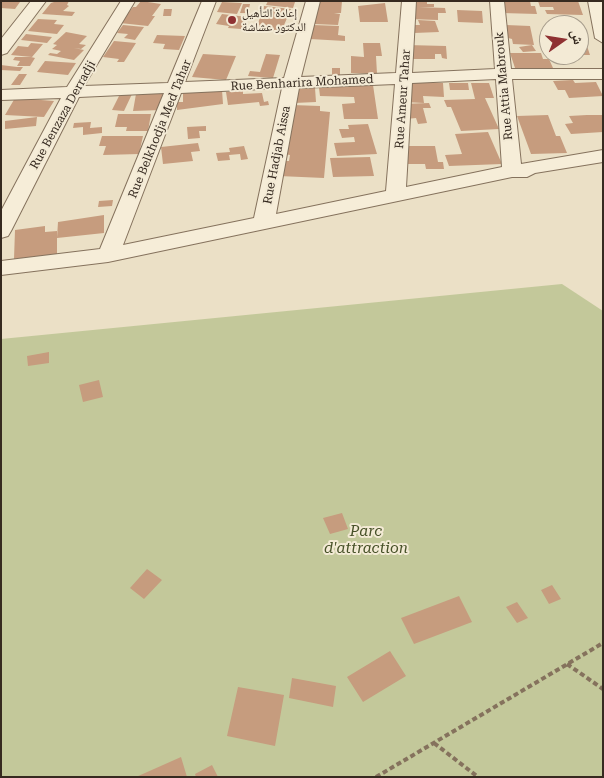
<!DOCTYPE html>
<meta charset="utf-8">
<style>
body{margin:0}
#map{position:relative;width:604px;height:778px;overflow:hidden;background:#ebe0c6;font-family:"Roboto Serif","Noto Naskh Arabic",serif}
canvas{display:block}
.frame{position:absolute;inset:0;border:2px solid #362a20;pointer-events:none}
.north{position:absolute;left:539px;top:15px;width:50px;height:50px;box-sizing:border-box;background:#f3ead5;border:1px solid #a79d8d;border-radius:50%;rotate:77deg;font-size:14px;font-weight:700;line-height:20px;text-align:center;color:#362a20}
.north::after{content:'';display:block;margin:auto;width:18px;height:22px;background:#8f3132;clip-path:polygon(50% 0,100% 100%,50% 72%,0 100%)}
</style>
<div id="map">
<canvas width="604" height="778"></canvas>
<div class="frame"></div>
<div class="north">ش</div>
</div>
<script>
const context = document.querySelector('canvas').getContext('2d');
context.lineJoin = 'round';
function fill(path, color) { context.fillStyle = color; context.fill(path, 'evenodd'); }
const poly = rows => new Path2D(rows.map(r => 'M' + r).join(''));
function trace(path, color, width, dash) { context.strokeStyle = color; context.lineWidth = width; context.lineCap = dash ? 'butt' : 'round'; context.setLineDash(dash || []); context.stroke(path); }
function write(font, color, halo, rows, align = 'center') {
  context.font = font + ' "Roboto Serif","Noto Naskh Arabic",serif'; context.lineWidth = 4; context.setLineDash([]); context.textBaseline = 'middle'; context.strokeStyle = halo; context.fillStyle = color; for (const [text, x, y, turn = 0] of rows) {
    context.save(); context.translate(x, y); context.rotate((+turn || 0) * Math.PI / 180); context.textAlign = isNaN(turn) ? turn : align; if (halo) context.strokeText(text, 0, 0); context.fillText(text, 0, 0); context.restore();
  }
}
const green = poly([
 [562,284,603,311,603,777,1,777,1,339]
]);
const building = poly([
 [1,1,9,1,20,2,15,9,1,8],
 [57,1,69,1,67,5,69,6,63,11,75,12,72,16,42,14,51,3],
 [141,1,161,4,152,16,155,16,148,26,120,23,133,7,136,7],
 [268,1,292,1,295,2,293,8,266,5],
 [318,1,342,1,341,13,334,13,340,14,338,25,314,24],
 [411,1,427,1,427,4,434,4,434,7,419,7,445,8,446,13,438,13,438,20,408,19],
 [503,1,530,1,531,6,535,6,537,14,502,13],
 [538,1,578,1,583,15,547,14,545,10,554,10,553,7,540,7],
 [222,2,242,3,237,14,217,12],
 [385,3,388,22,360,22,358,6],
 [243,4,250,4,248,13,240,13],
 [264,6,291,9,281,32,256,29],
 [164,9,172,9,171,16,163,16],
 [457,10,482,11,483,23,458,22],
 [222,14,247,17,241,29,228,28,229,26,216,24],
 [38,19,57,20,54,24,64,25,57,34,28,31],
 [418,20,435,21,439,32,414,33,412,25,420,25],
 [123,25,144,27,135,40,124,38,128,34,117,33],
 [313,25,339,26,338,35,345,36,345,41,310,39],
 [506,25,530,26,534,45,513,44,512,39,508,38],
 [66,32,87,36,79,44,86,45,81,49,74,48,84,50,74,60,48,55,50,53,57,54,61,51,52,49,57,45,53,44],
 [26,34,52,37,47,43,21,40],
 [157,35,185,36,179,50,163,49,165,44,153,43],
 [579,37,584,37,590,55,579,55],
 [114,41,136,43,124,62,117,62,119,59,103,57],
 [31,43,43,44,32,57,11,55,18,46,28,47],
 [363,43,380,43,382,56,376,56,377,74,351,73,351,56,364,57],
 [407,45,446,46,447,59,442,58,441,54,435,54,435,59,407,59],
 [532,45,536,51,523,52,519,47],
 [510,53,541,53,543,59,549,59,553,68,515,68],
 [203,54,236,56,226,80,192,77],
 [266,54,280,55,273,78,248,76,250,71,260,72],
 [15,57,31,57,35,58,30,66,17,66,20,61,13,60],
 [45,61,76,63,68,75,37,72],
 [1,65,17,67,23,67,20,71,1,70],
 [332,68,340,68,340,76,332,75],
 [19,74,27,74,20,85,11,85],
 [573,80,575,83,596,82,603,96,569,98,565,90,558,90,553,81],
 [403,82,443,83,444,97,423,96,424,103,405,102],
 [449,83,468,83,469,90,450,90],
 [471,83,489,83,494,98,485,98,499,129,461,131,451,107,447,107,444,100,475,99],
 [373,85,378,119,344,119,342,104,355,103,354,97,320,96,319,88],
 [315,88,316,102,294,103,293,89],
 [222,90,223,104,177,110,177,102,183,102,183,92],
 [243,91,243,94,262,93,264,102,268,101,269,105,260,106,259,102,228,105,226,92],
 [163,93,161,110,133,111,136,94],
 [120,94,132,94,124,111,112,110],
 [15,98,54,101,44,117,5,115],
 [429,103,431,108,423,108,427,123,418,124,416,118,406,119,402,104],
 [292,105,320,106,320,111,330,112,324,178,279,176,281,161,289,161,290,155,284,154],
 [118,114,151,114,148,131,126,131,127,127,115,127],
 [548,115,556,136,560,136,567,153,531,154,517,116],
 [587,115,602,115,603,132,571,134,565,124,573,123,569,116],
 [37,117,36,126,5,129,5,121],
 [91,122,90,128,102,127,102,133,83,135,83,127,73,128,74,123],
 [368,124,377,154,337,156,334,143,355,142,354,137,342,138,339,129,349,129,348,125],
 [206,126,206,131,199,131,200,138,188,139,187,127],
 [488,132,502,164,449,166,445,155,462,154,455,134],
 [102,136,143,136,139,154,103,155,106,146,99,146],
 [198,143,200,151,191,152,193,161,163,164,161,147],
 [244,146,248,159,241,160,240,154,229,155,230,160,218,161,216,153,230,152,229,148],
 [405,146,435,146,438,162,443,162,444,169,426,169,425,164,408,164],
 [370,157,374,176,333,177,330,158],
 [113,200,112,206,98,207,99,201],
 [104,215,104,233,57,238,58,222],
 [45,226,45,232,57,231,57,254,14,259,15,230],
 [49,352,49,363,28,366,27,356],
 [99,380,103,397,83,402,79,385],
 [342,513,348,529,330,534,323,518],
 [147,569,162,580,144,599,130,588],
 [552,585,561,599,549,604,541,590],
 [459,596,472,622,414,644,401,618],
 [517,602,528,618,517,623,506,607],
 [390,651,406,676,363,702,347,677],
 [292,678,336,686,333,707,289,698],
 [238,687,284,695,275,746,227,736],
 [181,757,187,777,136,777],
 [212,765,218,777,196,777,195,774]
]);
const path = poly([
 [567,664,603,689],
 [434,743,478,777],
 [376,777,603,643]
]);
const minor = poly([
 [31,1,46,1,7,53,1,55,1,39,31,1],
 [121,1,135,1,84,86,168,83,202,1,216,1,185,82,284,78,306,1,320,1,301,77,396,73,402,1,416,1,412,73,495,69,490,1,504,1,511,69,603,69,603,79,512,79,521,164,603,150,603,162,535,173,527,177,512,177,108,262,1,275,1,261,100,249,164,93,79,97,11,231,8,236,1,238,1,211,61,98,1,100,1,90,67,87,121,1],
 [496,79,502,167,406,187,412,83,496,79],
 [395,84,386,191,276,214,299,88,395,84],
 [282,88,254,218,123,245,181,93,282,88],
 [588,1,602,1,603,43,595,38,588,1]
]);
const markers = [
 [232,20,5,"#8f3132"]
];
const farPoinames = [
 ["إعادة التأهيل",242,13],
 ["الدكتور عشاشة",242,27]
];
const farStreetnames = [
 ["Rue Benharira Mohamed",302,83,-3],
 ["Rue Attia Mabrouk",504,86,-95],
 ["Rue Ameur Tahar",403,99,-86],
 ["Rue Benzaza Derradji",63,115,-61],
 ["Rue Belkhodja Med Tahar",160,129,-68],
 ["Rue Hadjab Aissa",277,155,-79]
];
const parkNames = [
 ["Parc",366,532],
 ["d'attraction",366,549]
];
fill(green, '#c3c89a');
fill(building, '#c69c7e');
trace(minor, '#85725d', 2);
trace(path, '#85725d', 4, [5, 3]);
fill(minor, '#f6edd8');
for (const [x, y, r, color] of markers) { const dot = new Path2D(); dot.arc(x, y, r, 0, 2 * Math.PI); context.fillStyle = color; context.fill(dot); trace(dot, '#f3ead5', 2); }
write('12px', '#362a20', '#f3ead5', farPoinames, 'left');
write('12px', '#362a20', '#f3ead5', farStreetnames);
write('italic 15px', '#475128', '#f3ead5', parkNames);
</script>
